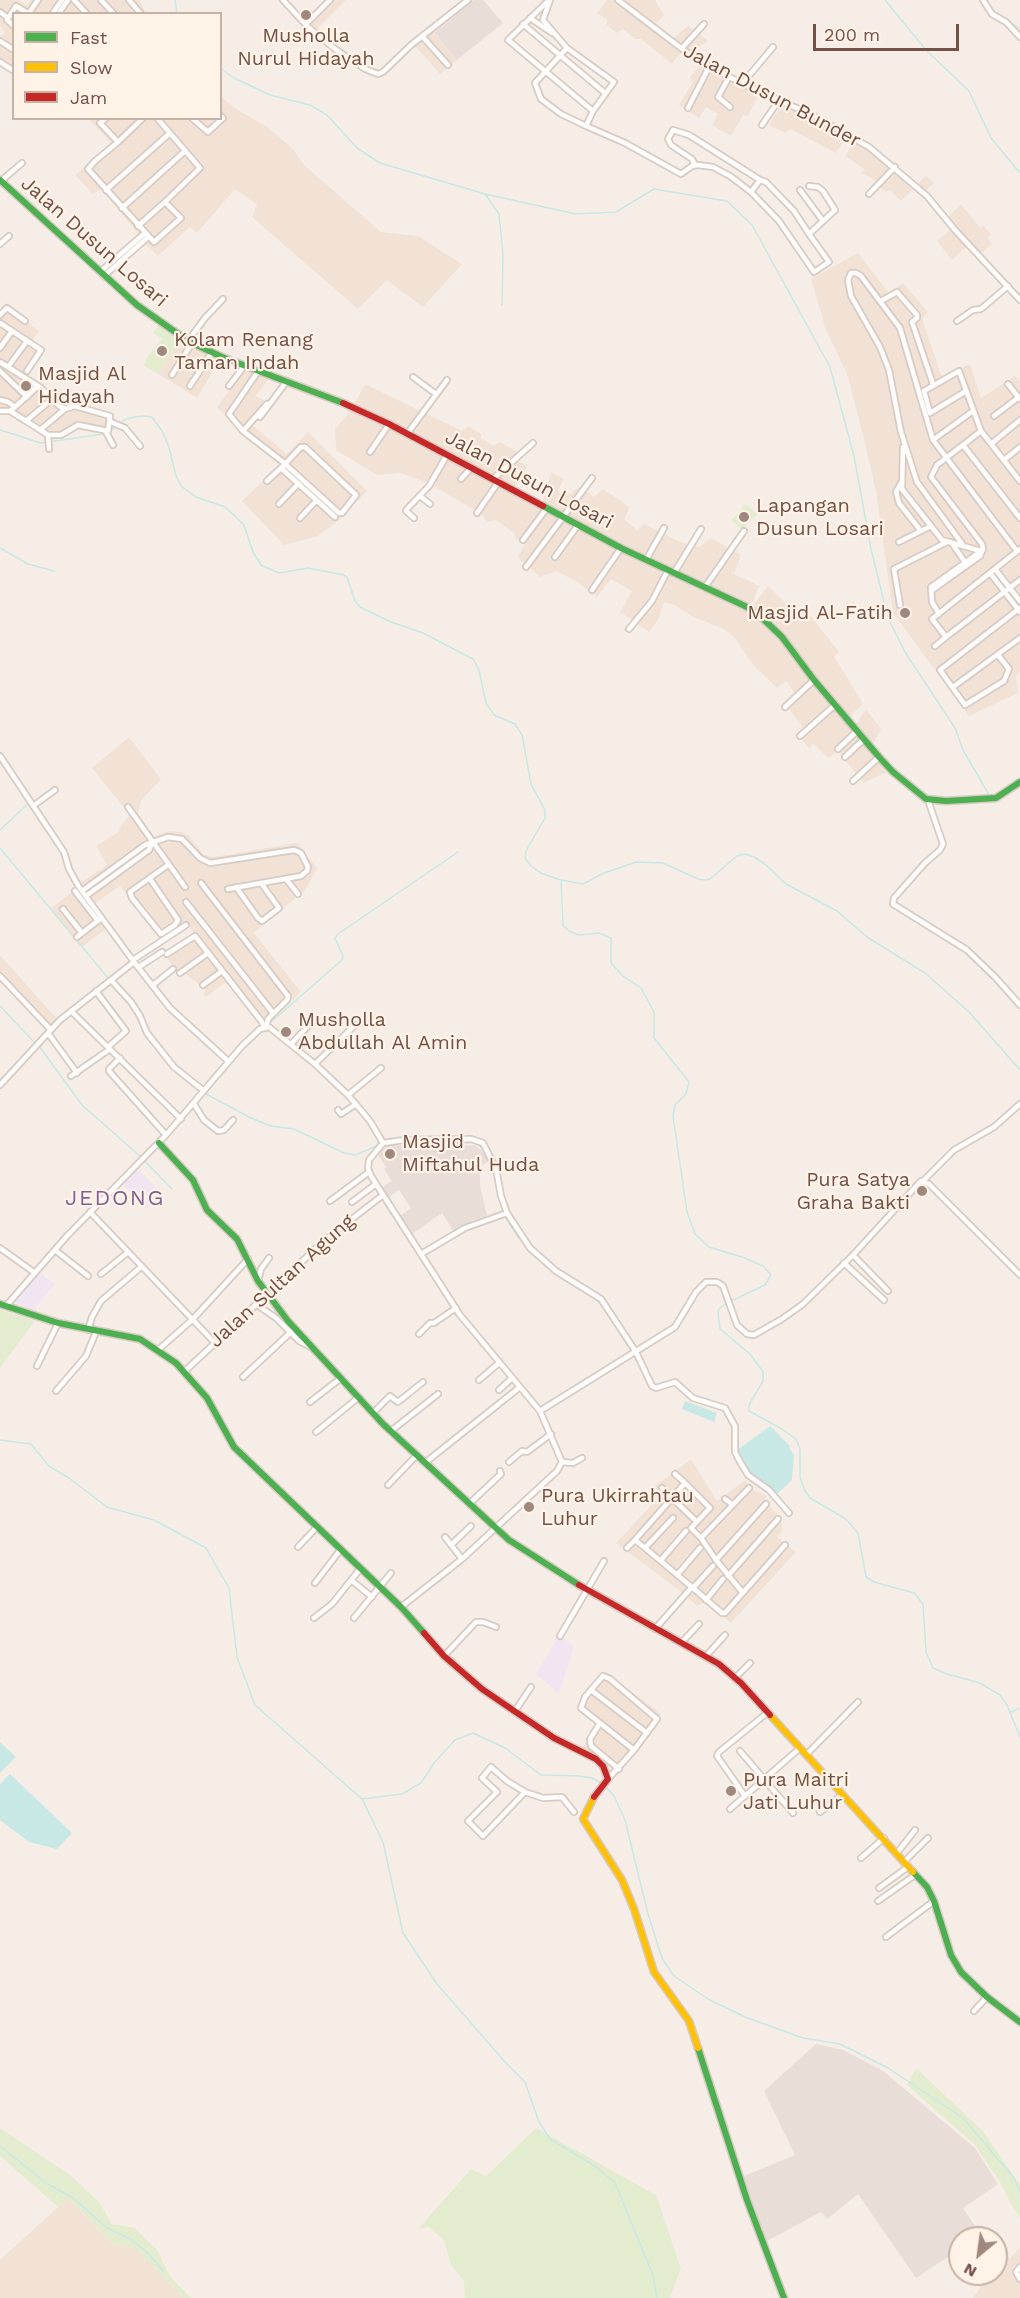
<!DOCTYPE html>
<style>
body{margin:0}
#map{position:relative;width:1020px;height:2298px;overflow:hidden;background:#f6eee6;font-family:"Work Sans",sans-serif}
canvas{display:block}
.legend{position:absolute;left:12px;top:12px;width:210px;height:108px;box-sizing:border-box;background:#fff2e6;border:2px solid #c7b2a6;margin:0;padding:8px 10px;list-style:none;font-size:18px;color:#735147}
.legend li{display:flex;align-items:center;gap:12px;height:30px}
.legend b{width:30px;border:2px solid #c7b2a6}
.north{position:absolute;left:948px;top:2226px;width:60px;height:60px;box-sizing:border-box;background:#fff2e6;border:2px solid #c7b2a6;border-radius:50%;rotate:209deg;font-size:16px;font-weight:700;line-height:24px;text-align:center;color:#735147}
.north::after{content:'';display:block;margin:auto;width:21px;height:27px;background:#a1887f;clip-path:polygon(50% 0,100% 100%,50% 72%,0 100%)}
.scale{position:absolute;left:813px;top:24px;width:146px;height:27px;box-sizing:border-box;border:3px solid #735147;border-top:0;padding-left:8px;font-size:18px;line-height:21px;white-space:nowrap;color:#735147;-webkit-text-stroke:4px #fff2e6;paint-order:stroke}
</style>
<div id="map">
<canvas width="1020" height="2298"></canvas>
<ul class="legend">
<li><b style="height:8px;background:#4caf50"></b>Fast</li>
<li><b style="height:8px;background:#ffc107"></b>Slow</li>
<li><b style="height:8px;background:#c62828"></b>Jam</li>
</ul>
<div class="north">N</div>
<div class="scale">200 m</div>
</div>
<script>
const context = document.querySelector('canvas').getContext('2d');
context.lineJoin = 'round';
function fill(path, color) { context.fillStyle = color; context.fill(path, 'evenodd'); }
const poly = rows => new Path2D(rows.map(r => 'M' + r).join(''));
function trace(path, color, width, dash) { context.strokeStyle = color; context.lineWidth = width; context.lineCap = dash ? 'butt' : 'round'; context.setLineDash(dash || []); context.stroke(path); }
function write(font, color, halo, rows, align = 'center') {
  context.font = font + ' "Work Sans",sans-serif'; context.lineWidth = 4.5; context.setLineDash([]); context.textBaseline = 'middle'; context.strokeStyle = halo; context.fillStyle = color; for (const [text, x, y, turn = 0] of rows) {
    context.save(); context.translate(x, y); context.rotate((+turn || 0) * Math.PI / 180); context.textAlign = isNaN(turn) ? turn : align; if (halo) context.strokeText(text, 0, 0); context.fillText(text, 0, 0); context.restore();
  }
}
const residential = poly([
 [0,0,18,0,27,5,31,0,139,0,146,13,14,14,13,75,0,64,0,37,5,32,0,26],
 [326,0,346,0,315,31,303,20],
 [607,0,655,0,664,15,654,26,671,40,688,26,708,41,688,54,683,50,672,64,641,39,635,39,623,29,617,33,607,25,607,20,597,13],
 [433,32,457,60,440,74,415,46],
 [701,63,735,84,758,96,748,116,743,115,731,136,712,125,718,114,706,107,699,118,679,105,693,82,690,78],
 [221,97,236,109,266,126,293,149,305,166,381,232,418,236,462,264,423,307,387,280,358,309,252,217,257,205,235,189,197,233,190,227,158,256,145,243,108,276,101,269,139,235,101,189,93,194,75,175,112,144,89,119,220,118],
 [781,106,832,130,846,137,836,153,790,129,785,133,769,125],
 [855,141,872,151,916,186,926,175,934,183,923,194,915,187,901,201,890,190,885,192,873,179,861,173,864,169,845,156],
 [961,204,980,228,984,226,991,234,988,238,992,244,981,254,971,243,952,260,937,241,955,226,947,218],
 [858,253,889,293,903,283,928,312,923,318,923,322,942,377,970,364,981,398,1015,376,1020,381,1020,672,1016,676,1018,693,969,716,893,613,876,491,863,435,847,374,826,330,811,279],
 [4,305,39,331,32,341,46,349,26,376,60,404,65,406,75,404,111,414,114,416,108,432,76,428,65,435,43,434,10,414,0,413,0,311],
 [179,339,220,360,197,398,158,374],
 [246,368,269,378,256,396,270,404,252,425,287,454,308,432,367,491,340,519,318,536,284,545,242,501,280,464,244,435,217,407],
 [365,384,462,431,468,426,481,434,481,438,494,446,500,442,521,454,517,461,528,466,513,489,542,505,551,472,564,479,558,491,566,496,580,487,594,497,603,489,630,507,624,519,637,530,644,524,680,542,699,547,711,538,741,555,734,574,759,586,750,609,768,586,800,618,810,615,839,652,834,656,863,704,847,719,854,727,866,709,881,729,871,747,892,770,863,783,838,751,828,758,814,744,809,748,799,736,803,728,786,705,796,696,787,681,777,688,753,665,735,638,724,629,693,617,675,605,664,602,658,620,649,632,620,612,632,591,611,579,597,597,576,581,556,571,540,577,517,557,525,544,515,538,514,533,496,520,488,522,481,514,430,484,400,473,377,475,336,450,335,429,352,409],
 [129,737,161,779,141,801,138,813,154,836,170,831,181,832,189,836,204,855,214,857,297,843,317,868,306,889,254,933,301,992,268,1022,261,1024,227,981,206,997,203,994,206,990,200,985,184,973,179,975,162,951,166,948,169,951,194,933,187,923,161,940,120,886,94,904,80,883,107,865,96,846,120,831,119,828,130,815,92,768],
 [77,888,107,928,82,947,50,909],
 [0,955,58,1020,47,1031,0,981],
 [691,1459,717,1501,745,1480,753,1490,767,1496,765,1499,781,1520,783,1530,777,1537,796,1552,731,1623,705,1602,697,1606,686,1596,658,1627,655,1625,684,1594,616,1543,658,1498,651,1489],
 [605,1671,661,1714,656,1726,639,1748,617,1775,603,1760,582,1749,597,1724,577,1708,584,1696],
 [68,2198,114,2245,135,2248,184,2298,0,2298,0,2260],
 [1020,2248,1020,2298,973,2298,983,2284,993,2274,996,2274,996,2271]
]);
const industrial = poly([
 [474,0,483,0,503,23,457,60,434,33],
 [387,1145,454,1147,475,1145,482,1151,489,1161,480,1167,480,1186,487,1216,473,1220,454,1232,442,1213,412,1234,400,1216,411,1208,399,1190,388,1198,381,1188,392,1181,384,1169,386,1167,378,1155],
 [816,2044,843,2050,883,2071,975,2148,998,2184,963,2208,981,2235,977,2238,960,2238,960,2249,916,2278,858,2194,827,2219,821,2212,765,2242,744,2176,795,2155,764,2091]
]);
const education = poly([
 [137,1168,158,1190,154,1194,157,1198,146,1209,121,1183],
 [39,1272,55,1284,33,1310,14,1302],
 [559,1635,574,1646,559,1694,536,1674]
]);
const green = poly([
 [159,325,179,339,158,374,144,366,147,357,162,339,153,333],
 [746,504,757,514,742,530,731,520],
 [0,1310,35,1321,0,1368],
 [916,2068,983,2131,1020,2185,1020,2217,1012,2206,1000,2182,974,2144,907,2085],
 [0,2128,70,2175,100,2203,112,2224,135,2228,158,2251,169,2275,191,2298,184,2298,135,2248,114,2245,68,2198,58,2207,0,2156],
 [536,2128,656,2195,681,2269,670,2298,465,2298,464,2281,451,2265,444,2240,429,2227,418,2229,471,2169,486,2176]
]);
const water = poly([
 [685,1401,717,1413,714,1422,682,1409],
 [770,1426,790,1446,789,1448,794,1455,792,1480,777,1494,751,1476,737,1450],
 [0,1742,16,1757,0,1773],
 [10,1774,72,1833,57,1849,29,1842,0,1820,0,1784]
]);
const stream = poly([
 [175,0,177,14],
 [885,0,926,50,969,91,991,138,1020,173],
 [986,0,989,5],
 [992,9,1020,29],
 [220,68,234,78,270,95,310,105,327,115,357,148,380,163,485,194,499,214,503,255,502,305],
 [485,194,576,214,616,212,654,189,727,201,752,225,830,367,854,456,871,549,888,618,905,652,955,728,963,750,988,793],
 [120,423,124,420,134,417,144,416,152,417,162,431,169,447,176,476,181,486,196,497,225,507,236,517,244,525,253,552,261,565,279,573,308,568,344,575,347,577,355,601,360,607,391,622,423,633,473,659,479,670,486,703,494,715,515,724,522,735,531,784,545,810,545,818,526,851,525,858,531,866,541,873,561,880,583,884,604,873,636,862,663,863,698,879,705,880,710,879,737,856,745,854,754,857,765,864,786,884,837,911,867,937,925,973,969,1012,1020,1070],
 [0,430,41,443,104,434],
 [109,433,116,426],
 [0,548,28,564,54,571],
 [18,778,33,800],
 [0,830,29,803],
 [0,848,108,978],
 [561,881,563,925,569,931,579,935,599,933,611,938,611,963,623,976,641,988,654,1012,654,1038,689,1082,686,1094,675,1105,673,1116,687,1212,695,1234,709,1247,745,1258,763,1266,771,1275,765,1285,725,1304,719,1309,718,1314,720,1329,750,1354,763,1372,763,1381,749,1405,749,1411,782,1429,796,1439,800,1449,800,1477,804,1489,810,1498,846,1519,858,1533,866,1577,874,1582,914,1593,923,1604,926,1652,933,1668,947,1674,980,1683,1000,1695,1007,1705,1020,1737],
 [0,1006,35,1043],
 [270,1023,342,960,343,956,335,938,338,934,458,852],
 [39,1046,82,1105,141,1157],
 [206,1094,251,1118,271,1126,294,1129,344,1153,355,1155,377,1146],
 [403,1144,445,1145,471,1142,476,1143,484,1150],
 [144,1160,172,1189],
 [499,1197,503,1211],
 [505,1217,519,1238,535,1257,564,1280,579,1288],
 [591,1295,603,1306],
 [620,1332,632,1351],
 [645,1376,650,1389,655,1389],
 [695,1401,716,1407],
 [729,1420,733,1429],
 [0,1440,31,1444,49,1466,69,1478,107,1507,154,1520,206,1548,229,1588,237,1657,255,1705,362,1799,402,1794,421,1783,434,1763,455,1740,473,1733,505,1748,541,1775,579,1776,592,1778,601,1783],
 [733,1446,734,1457],
 [1011,1712,1020,1708],
 [605,1786,614,1796,625,1820,648,1914,662,1958,674,1976,708,1999,745,2017,803,2038,840,2044,888,2068,963,2118,1014,2178,1020,2191],
 [362,1799,383,1842,403,1933,437,1984,505,2062,525,2082,539,2122,550,2139,595,2166,615,2183,653,2275,657,2298],
 [0,2146,46,2183,73,2198,107,2228,132,2240,150,2255,163,2271]
]);
const street = poly([
 [74,0,87,14],
 [101,0,114,14],
 [129,0,141,14],
 [283,0,308,27,335,49,365,69,378,74,383,72,411,45,468,0],
 [549,0,508,40,593,111],
 [550,0,543,20,567,48,614,82,593,111,586,126,561,114,541,99,535,83,567,48],
 [618,0,698,61,753,89,810,114,869,147,927,196,955,230,1020,300],
 [983,0,992,14,1006,22,1020,37],
 [0,12,8,18],
 [29,13,38,0],
 [59,13,68,0],
 [52,14,62,0],
 [530,18,552,33],
 [306,24,330,0],
 [523,24,605,93],
 [14,26,7,20,16,6,29,14],
 [422,36,448,65],
 [0,41,14,50],
 [682,48,704,24],
 [0,62,14,71],
 [729,77,718,97,730,107],
 [742,84,773,47],
 [688,108,709,67],
 [106,118,100,123,118,142,95,161,88,169,154,242,181,218,165,202,200,168,157,118],
 [192,118,208,132,223,118,220,115],
 [762,125,779,100],
 [586,126,625,143,681,174,692,166,698,165,713,167,730,176,751,192,779,221,814,272,829,262,809,234,835,210,823,191,818,187,809,186],
 [118,142,143,118],
 [695,165,692,159,671,145,668,139,673,130,689,135,760,180],
 [1,181,22,163],
 [106,190,170,133],
 [800,190,823,221],
 [751,192,760,180,766,182,794,211,809,234],
 [869,194,895,167],
 [122,208,185,151],
 [138,226,165,202],
 [0,244,9,236],
 [100,272,145,233],
 [104,276,148,237],
 [881,301,897,292,917,315,917,318,912,322,933,384],
 [0,315,7,308,25,321],
 [957,321,973,310,981,309,1008,286],
 [0,323,41,350,27,371],
 [188,341,205,318,223,299],
 [0,348,12,331],
 [0,362,41,388,59,406,65,409,75,406,110,416,108,431,78,425,61,435,48,435,26,421,52,399],
 [8,367,27,341],
 [259,370,229,414,243,431,267,404],
 [0,371,27,397],
 [172,375,192,343],
 [413,377,436,394],
 [1008,384,1020,399],
 [190,386,212,352],
 [229,386,245,365],
 [966,391,930,413,924,391,959,371,981,431,1020,481],
 [0,400,8,402,15,407],
 [0,411,10,411,15,407,38,386],
 [10,411,26,421],
 [994,416,1019,397],
 [260,417,287,381],
 [111,422,125,428,140,446],
 [40,430,65,409],
 [243,431,283,462,285,464,339,513,342,513,356,495,305,447,301,447,285,464,281,468,335,517],
 [106,432,113,445],
 [407,434,447,380],
 [48,435,49,449],
 [933,440,973,411],
 [991,444,1020,420],
 [963,445,1020,518],
 [903,447,902,489,942,540,981,551],
 [370,452,389,424],
 [1004,460,1020,447],
 [461,479,471,468],
 [493,479,533,443],
 [267,481,281,468],
 [902,481,896,492,899,503,921,531],
 [420,496,430,504],
 [279,504,298,484],
 [477,513,499,481],
 [300,518,316,501],
 [414,518,406,511,407,509,429,486,447,455],
 [523,540,547,508],
 [899,542,931,526],
 [951,542,965,562],
 [963,545,917,482,901,432,889,370,880,347,851,296,848,280,851,273,856,273,861,276,900,328,933,440,1017,551],
 [1020,549,932,619,946,637,1020,580],
 [555,557,578,525],
 [646,560,664,528],
 [526,567,592,478],
 [995,569,1020,601],
 [674,573,701,529],
 [990,573,1020,612],
 [705,587,744,531],
 [592,590,621,548],
 [931,591,980,556,983,549,982,544,931,477,937,465,981,431],
 [900,605,894,569,947,542],
 [939,614,932,602,931,587,981,551],
 [629,629,652,601,668,570],
 [935,646,946,637],
 [998,655,1009,669,1004,681,965,705,940,670,1020,608],
 [953,687,1020,638],
 [785,707,814,680],
 [800,736,835,705],
 [838,749,857,731],
 [0,756,64,852,69,869,79,887,134,962,170,1008,228,1061],
 [845,757,863,740],
 [853,781,879,757],
 [928,800,943,844,940,850,925,863,894,898,893,904,967,950,996,978,1020,1005],
 [33,806,55,790],
 [128,807,185,887],
 [150,879,178,920,175,925,161,934,132,898,130,892,168,865],
 [286,879,298,894],
 [201,883,288,996,287,1000,268,1019,266,1027],
 [236,887,258,918,262,921,279,908,261,883],
 [75,891,98,921],
 [82,891,145,845,168,837,182,839,200,858,210,863,294,850,301,853,308,867,307,871,301,876,228,889],
 [86,896,149,850,152,843],
 [186,902,273,1013],
 [63,909,82,933],
 [77,937,100,919],
 [167,954,195,936,262,1022,264,1027],
 [133,960,186,925],
 [139,967,162,952],
 [180,973,208,953],
 [0,976,51,1030],
 [111,980,131,1002,140,1016,147,1033,174,1067,204,1091],
 [153,985,173,969],
 [203,985,222,971],
 [96,991,126,1031,108,1047],
 [71,1011,181,1119],
 [48,1033,77,1073],
 [291,1044,310,1024],
 [120,1058,109,1069,109,1071,166,1135],
 [315,1064,355,1025],
 [71,1076,110,1049],
 [0,1085,60,1020,134,962],
 [348,1095,381,1068],
 [194,1104,204,1120,218,1131,224,1130,233,1120],
 [338,1110,341,1114,356,1104],
 [383,1143,369,1160,368,1168,371,1176,460,1315,540,1411,562,1462,557,1471,462,1559,401,1607],
 [923,1181,954,1150,994,1127,1020,1104],
 [330,1201,369,1172],
 [352,1202,376,1184],
 [90,1212,214,1342],
 [0,1248,35,1273],
 [55,1250,88,1276],
 [421,1254,465,1228,507,1213],
 [853,1255,888,1291],
 [844,1263,884,1300],
 [101,1274,127,1253],
 [258,1281,261,1269,269,1258],
 [257,1305,276,1318,299,1341,311,1347],
 [6,1306,67,1236,166,1135,242,1046,260,1029,269,1027,315,1064,348,1095,370,1121,383,1143,404,1140,471,1139,483,1143,496,1169,501,1196,507,1213,530,1248,556,1271,601,1299,636,1352,652,1386,656,1388,675,1382,693,1398,725,1408,735,1426,735,1452,739,1460,748,1475,769,1490,789,1513],
 [88,1330,92,1317,101,1301,141,1267],
 [419,1334,430,1323,434,1323,456,1308],
 [158,1350,193,1319,248,1259],
 [37,1366,58,1323],
 [185,1371,326,1239,383,1195],
 [243,1377,291,1332],
 [479,1380,499,1363],
 [499,1390,512,1378],
 [56,1391,86,1356,96,1332],
 [310,1402,341,1378],
 [540,1411,675,1327,696,1292,706,1282,717,1282,723,1286,737,1325,747,1334,754,1335,782,1319,803,1304,853,1255,921,1181,929,1184,1020,1275],
 [373,1413,390,1396,398,1402,423,1382],
 [391,1431,438,1394],
 [316,1432,359,1397],
 [426,1462,520,1387],
 [509,1462,522,1451,527,1452,551,1434],
 [562,1462,573,1463,582,1458],
 [675,1474,685,1483],
 [388,1485,417,1455],
 [662,1488,672,1498,685,1483,710,1508,691,1528,701,1538],
 [725,1499,733,1505],
 [469,1504,501,1474,500,1471],
 [673,1518,645,1548,693,1588,713,1566],
 [445,1537,462,1559],
 [451,1545,471,1526],
 [298,1547,317,1527],
 [627,1548,635,1540],
 [645,1548,635,1540,672,1498,697,1522],
 [661,1560,686,1531],
 [716,1560,701,1538,749,1488],
 [677,1575,700,1548],
 [728,1576,778,1519],
 [351,1580,372,1597],
 [315,1583,341,1549],
 [693,1588,722,1613,725,1613,785,1545],
 [743,1593,716,1560,766,1504],
 [706,1600,723,1579],
 [314,1618,332,1604,360,1569],
 [354,1618,391,1573],
 [655,1629,692,1587],
 [560,1636,604,1561],
 [681,1643,699,1624],
 [444,1656,476,1622,483,1622,496,1627],
 [706,1656,725,1635],
 [735,1678,750,1663],
 [591,1690,647,1733],
 [515,1711,531,1687],
 [600,1723,590,1739,591,1746,619,1769],
 [740,1751,793,1813],
 [806,1755,858,1702],
 [608,1779,634,1750,657,1719,610,1679,603,1676,585,1697,581,1708,634,1750],
 [525,1792,483,1836,468,1821,497,1792,482,1778,491,1767,507,1781,525,1792,543,1798,562,1797,574,1812],
 [745,1796,717,1756,719,1752,767,1713],
 [730,1809,800,1748],
 [820,1812,842,1795],
 [897,1853,915,1830],
 [861,1858,884,1838],
 [904,1862,928,1838],
 [879,1888,908,1867],
 [878,1901,915,1875],
 [886,1937,934,1901],
 [974,2011,987,1997],
 [1020,2267,1016,2272,1020,2279]
]);
const fast = poly([
 [0,180,137,305,188,341,222,357,343,403],
 [543,506,621,548,747,607,759,615,782,637,814,680,879,757,893,772,926,799,946,801,996,798,1020,782],
 [159,1143,193,1180,207,1210,237,1239,258,1281,288,1321,383,1424,509,1540,579,1585],
 [0,1304,58,1323,140,1339,176,1363,207,1398,234,1447,401,1607,424,1633],
 [913,1872,927,1887,934,1901,951,1955,961,1972,987,1997,1020,2022],
 [698,2048,747,2200,784,2298]
]);
const slow = poly([
 [770,1715,913,1872],
 [594,1797,583,1819,622,1880,634,1909,654,1972,689,2021,698,2048]
]);
const jam = poly([
 [343,403,389,424,543,506],
 [579,1585,719,1664,741,1683,770,1715],
 [424,1633,444,1656,482,1689,554,1738,596,1759,603,1766,608,1779,594,1797]
]);
const markers = [
 [306,15,6,"#a1887f"],
 [162,351,6,"#a1887f"],
 [26,386,6,"#a1887f"],
 [744,517,6,"#a1887f"],
 [905,613,6,"#a1887f"],
 [286,1032,6,"#a1887f"],
 [390,1154,6,"#a1887f"],
 [922,1191,6,"#a1887f"],
 [529,1507,6,"#a1887f"],
 [731,1791,6,"#a1887f"]
];
const poiNames = [
 ["Musholla",306,36,"center"],
 ["Nurul Hidayah",306,59,"center"],
 ["Kolam Renang",174,340],
 ["Taman Indah",174,363],
 ["Masjid Al",38,374],
 ["Hidayah",38,397],
 ["Lapangan",756,506],
 ["Dusun Losari",756,529],
 ["Masjid Al-Fatih",893,613,"right"],
 ["Musholla",298,1020],
 ["Abdullah Al Amin",298,1043],
 ["Masjid",402,1142],
 ["Miftahul Huda",402,1165],
 ["Pura Satya",910,1180,"right"],
 ["Graha Bakti",910,1203,"right"],
 ["Pura Ukirrahtau",541,1496],
 ["Luhur",541,1519],
 ["Pura Maitri",743,1780],
 ["Jati Luhur",743,1803]
];
const streetNames = [
 ["Jalan Dusun Bunder",772,96,28],
 ["Jalan Dusun Losari",94,242,41],
 ["Jalan Dusun Losari",529,480,28],
 ["Jalan Sultan Agung",282,1281,-42]
];
const quarterNames = [
 ["JEDONG",115,1199]
];
fill(residential, '#f2e2d6');
fill(industrial, '#e8ded7');
fill(education, '#f0e5f0');
fill(green, '#e4ecd0');
fill(water, '#c8e8e6');
trace(stream, '#c8e8e6', 1.5);
trace(street, '#d7cbc4', 8);
trace(fast, '#d7cac3', 9);
trace(slow, '#d7cac3', 9);
trace(jam, '#d7cac3', 9);
trace(street, '#fefcfb', 4.5);
trace(fast, '#4caf50', 6);
trace(slow, '#ffc107', 6);
trace(jam, '#c62828', 6);
for (const [x, y, r, color] of markers) { const dot = new Path2D(); dot.arc(x, y, r, 0, 2 * Math.PI); context.fillStyle = color; context.fill(dot); trace(dot, '#fff2e6', 2); }
write('20px', '#735147', '#fff2e6', poiNames, 'left');
write('20px', '#735147', '#fff2e6', streetNames);
context.letterSpacing = '1.5px';
write('22px', '#7f6297', '#fff2e6', quarterNames);
context.letterSpacing = '0px';
</script>
